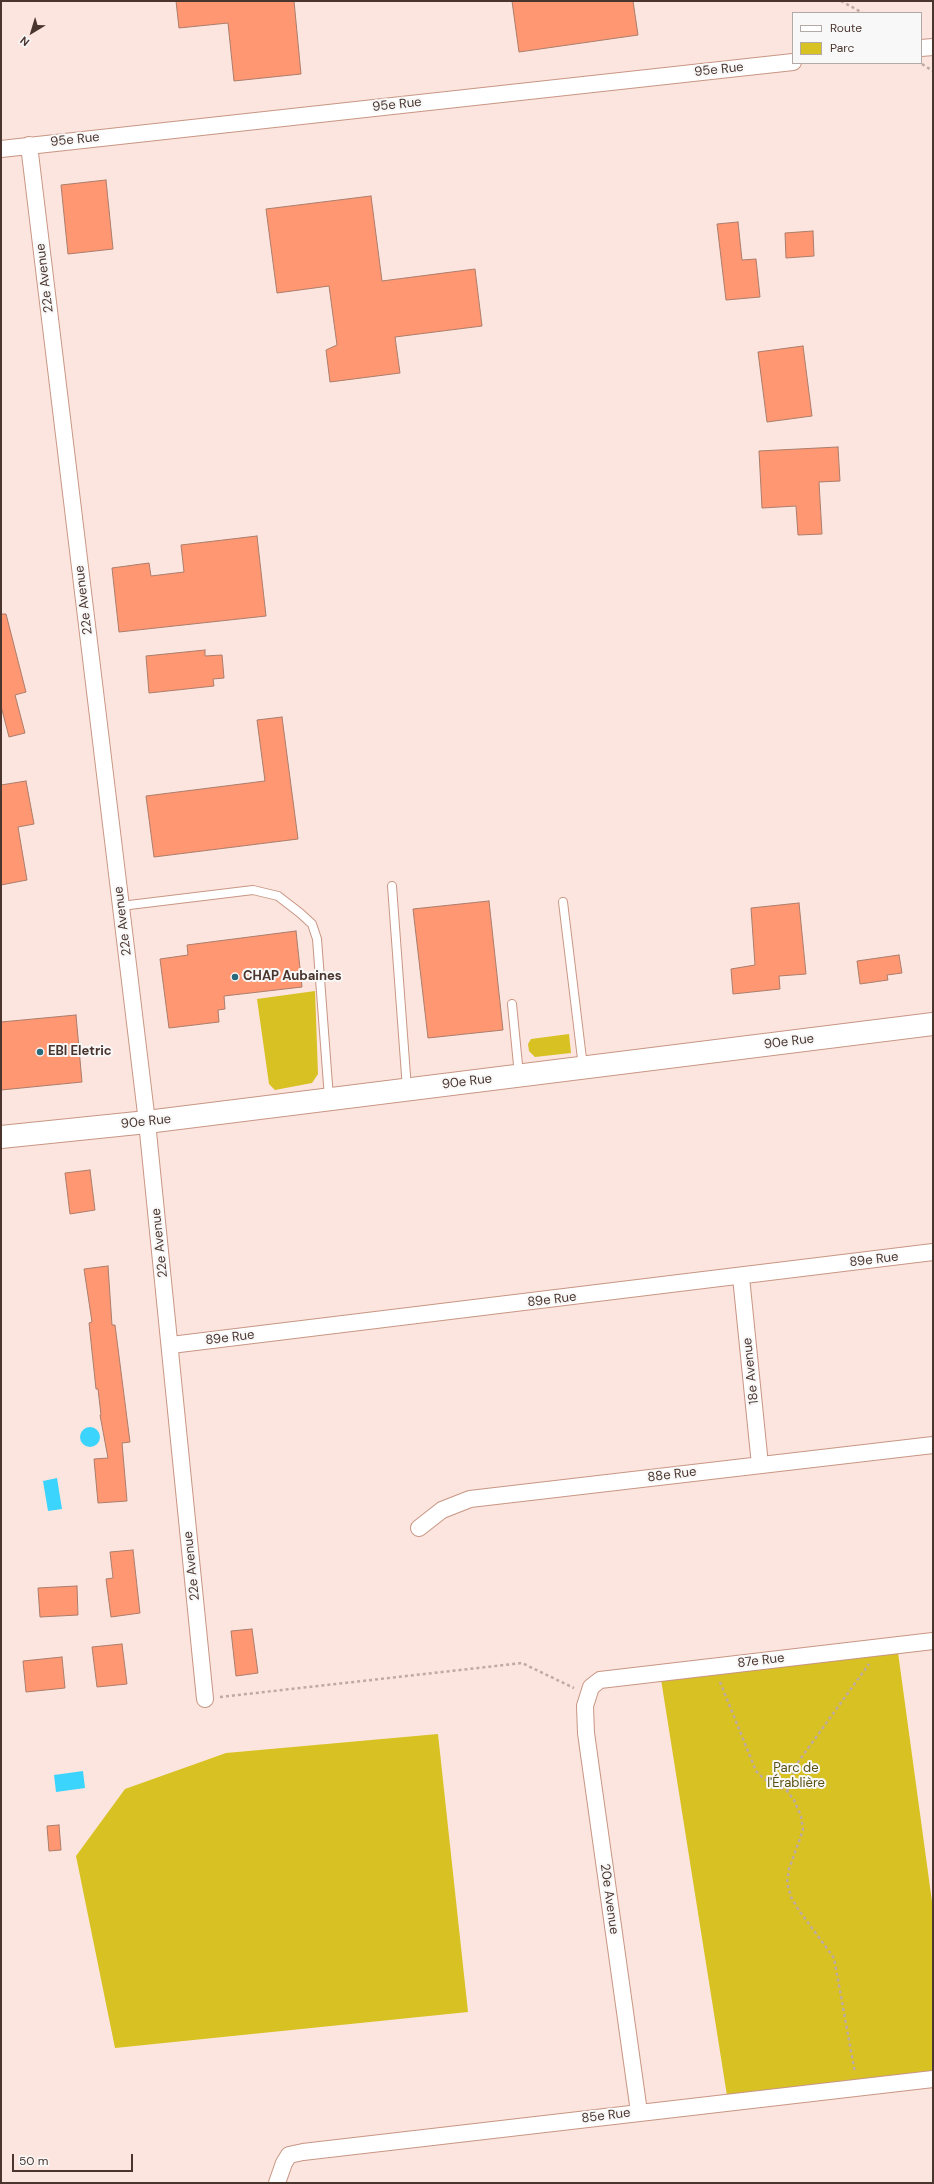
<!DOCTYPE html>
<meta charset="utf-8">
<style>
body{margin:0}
#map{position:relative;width:934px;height:2184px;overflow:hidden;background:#fbe5de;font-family:"DM Sans",sans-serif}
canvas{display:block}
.frame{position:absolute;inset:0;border:2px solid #4a352e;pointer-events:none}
.legend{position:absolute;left:792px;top:12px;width:130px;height:52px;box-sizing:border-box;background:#f8f8f8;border:1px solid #b2aaa7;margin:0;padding:5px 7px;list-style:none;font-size:12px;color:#4a352e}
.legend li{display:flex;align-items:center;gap:8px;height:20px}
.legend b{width:20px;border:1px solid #b2aaa7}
.north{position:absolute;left:12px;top:12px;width:40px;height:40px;-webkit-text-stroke:3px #f8f8f8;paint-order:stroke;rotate:218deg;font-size:11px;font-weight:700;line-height:16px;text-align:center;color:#4a352e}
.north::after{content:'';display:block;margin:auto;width:14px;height:18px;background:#4a352e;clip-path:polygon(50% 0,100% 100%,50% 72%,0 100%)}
.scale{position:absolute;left:12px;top:2154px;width:121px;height:18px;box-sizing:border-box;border:2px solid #4a352e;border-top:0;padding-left:5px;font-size:12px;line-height:14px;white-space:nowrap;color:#4a352e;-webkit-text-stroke:3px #f8f8f8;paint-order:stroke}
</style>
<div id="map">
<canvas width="934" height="2184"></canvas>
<div class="frame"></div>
<ul class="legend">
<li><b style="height:5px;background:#fff"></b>Route</li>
<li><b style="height:11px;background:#d8c123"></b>Parc</li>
</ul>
<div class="north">N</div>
<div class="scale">50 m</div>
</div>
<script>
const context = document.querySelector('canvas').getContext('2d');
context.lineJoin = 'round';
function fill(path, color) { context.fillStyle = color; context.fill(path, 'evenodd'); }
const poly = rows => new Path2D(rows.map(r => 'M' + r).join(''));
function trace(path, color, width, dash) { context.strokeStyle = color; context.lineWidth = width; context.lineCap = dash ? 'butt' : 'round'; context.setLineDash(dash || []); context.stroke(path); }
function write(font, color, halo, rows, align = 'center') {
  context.font = font + ' "DM Sans",sans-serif'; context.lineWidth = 4; context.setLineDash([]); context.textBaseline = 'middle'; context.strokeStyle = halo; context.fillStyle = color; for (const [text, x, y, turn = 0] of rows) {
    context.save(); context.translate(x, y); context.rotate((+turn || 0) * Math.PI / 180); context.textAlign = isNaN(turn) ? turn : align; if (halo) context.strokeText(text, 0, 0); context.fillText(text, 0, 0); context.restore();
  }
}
const green = poly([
 [315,991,318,1074,312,1083,275,1090,269,1084,257,999],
 [569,1034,571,1053,535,1057,529,1051,528,1044,531,1039],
 [897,1645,933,1909,933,2079,728,2102,660,1673],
 [438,1734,468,2012,115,2048,76,1856,125,1789,226,1753]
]);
const water = poly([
 '80 1437a10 10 0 1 1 20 0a10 10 0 1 1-20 0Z',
 [57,1478,62,1509,48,1511,43,1481],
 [83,1771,85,1788,56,1792,54,1775]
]);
const building = poly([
 [176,1,294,1,301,74,234,81,228,23,179,28,176,1],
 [512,1,633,1,638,35,519,52,512,1],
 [106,180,113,249,68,254,61,185,106,180],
 [371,196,382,281,475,269,482,326,395,337,400,373,330,382,326,350,337,345,329,286,277,293,266,209,371,196],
 [738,222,742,260,756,259,760,297,726,300,717,224,738,222],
 [813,231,814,256,786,258,785,233,813,231],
 [803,346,812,416,767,422,758,352,803,346],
 [838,447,840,481,819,482,822,534,798,535,796,506,762,508,759,451,838,447],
 [257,536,266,616,119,632,112,568,149,563,151,576,184,572,181,545,257,536],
 [1,614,6,614,26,692,15,695,25,733,9,737,1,706,1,614],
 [205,650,205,656,222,655,224,678,213,679,214,686,149,693,146,656,205,650],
 [282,717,298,839,154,857,146,796,265,781,257,720,282,717],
 [26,781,34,824,18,827,27,880,1,885,1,785,26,781],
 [489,901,503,1030,428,1038,413,909,489,901],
 [799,903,806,974,779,976,780,989,733,994,731,969,755,965,751,908,799,903],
 [296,931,302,987,224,996,225,1009,218,1010,219,1022,169,1028,160,959,188,955,187,945,296,931],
 [899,955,902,973,887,975,888,980,860,984,857,961,899,955],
 [76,1015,82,1082,1,1090,1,1022,76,1015],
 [90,1170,95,1210,70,1214,65,1173,90,1170],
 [108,1266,112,1325,115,1325,130,1442,122,1443,127,1501,98,1503,94,1459,108,1458,100,1415,101,1415,98,1389,96,1389,89,1323,92,1322,84,1269,108,1266],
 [133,1550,140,1613,111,1617,106,1579,113,1578,110,1552,133,1550],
 [77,1586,78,1615,40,1617,38,1588,77,1586],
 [252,1629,258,1673,236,1676,231,1631,252,1629],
 [122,1644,127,1684,97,1687,92,1647,122,1644],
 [62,1657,65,1688,26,1692,23,1661,62,1657],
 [59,1825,61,1850,49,1851,47,1826,59,1825]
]);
const path = poly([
 [841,1,863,13],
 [922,64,933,71],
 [720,1682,756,1771,764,1779,787,1791,794,1800,801,1816,803,1830,789,1869,787,1883,791,1897,798,1909,834,1958,855,2073],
 [220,1697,522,1663,574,1688],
 [787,1791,796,1765,869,1664]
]);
const lane = poly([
 [392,886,407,1089],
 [563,902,583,1067],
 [121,906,253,890,278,896,300,913,312,924,317,939,329,1098],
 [512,1004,519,1075]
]);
const street = poly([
 [921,48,933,47],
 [29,145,147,1122,205,1699],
 [1,149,793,62],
 [741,1277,760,1465],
 [171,1345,933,1252],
 [419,1528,442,1510,470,1499,933,1445],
 [639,2112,586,1733,585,1706,591,1687,600,1680,933,1641],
 [277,2183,284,2163,289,2155,303,2152,933,2079]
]);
const secondary = poly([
 [1,1137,147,1122,933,1024]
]);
const markers = [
 [235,977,4,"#28697c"],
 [40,1052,4,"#28697c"]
];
const streetNames = [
 ["95e Rue",719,70,-6],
 ["95e Rue",397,105,-6],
 ["95e Rue",75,140,-6],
 ["22e Avenue",45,278,-97],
 ["22e Avenue",84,600,-97],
 ["22e Avenue",123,921,-97],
 ["90e Rue",789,1042,-7],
 ["90e Rue",467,1082,-7],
 ["90e Rue",146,1122,-6],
 ["22e Avenue",160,1243,-96],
 ["89e Rue",874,1260,-7],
 ["89e Rue",552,1300,-7],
 ["89e Rue",230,1338,-7],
 ["18e Avenue",751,1371,-96],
 ["88e Rue",672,1475,-7],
 ["22e Avenue",192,1566,-96],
 ["87e Rue",761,1661,-7],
 ["20e Avenue",609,1899,82],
 ["85e Rue",606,2116,-7]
];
const poiNames = [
 ["CHAP Aubaines",243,977],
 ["EBI Eletric",48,1052]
];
const parkNames = [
 ["Parc de",796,1769],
 ["l'Érablière",796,1784]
];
fill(green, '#d8c123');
fill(water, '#3bd4fd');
fill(building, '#fe9772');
trace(building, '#ac7c6b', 1);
trace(lane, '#c89684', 10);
trace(street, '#c89684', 18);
trace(secondary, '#c89684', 24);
trace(path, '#bfaaa3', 2.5, [3, 3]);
trace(lane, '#fff', 8);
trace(street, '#fff', 16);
trace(secondary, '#fff', 22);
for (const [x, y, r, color] of markers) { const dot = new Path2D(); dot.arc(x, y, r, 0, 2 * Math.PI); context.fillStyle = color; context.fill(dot); trace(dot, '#f8f8f8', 1.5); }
write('13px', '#4a352e', '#f8f8f8', streetNames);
write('bold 13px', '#4a352e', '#f8f8f8', poiNames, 'left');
write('13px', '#595013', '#f8f8f8', parkNames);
</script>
